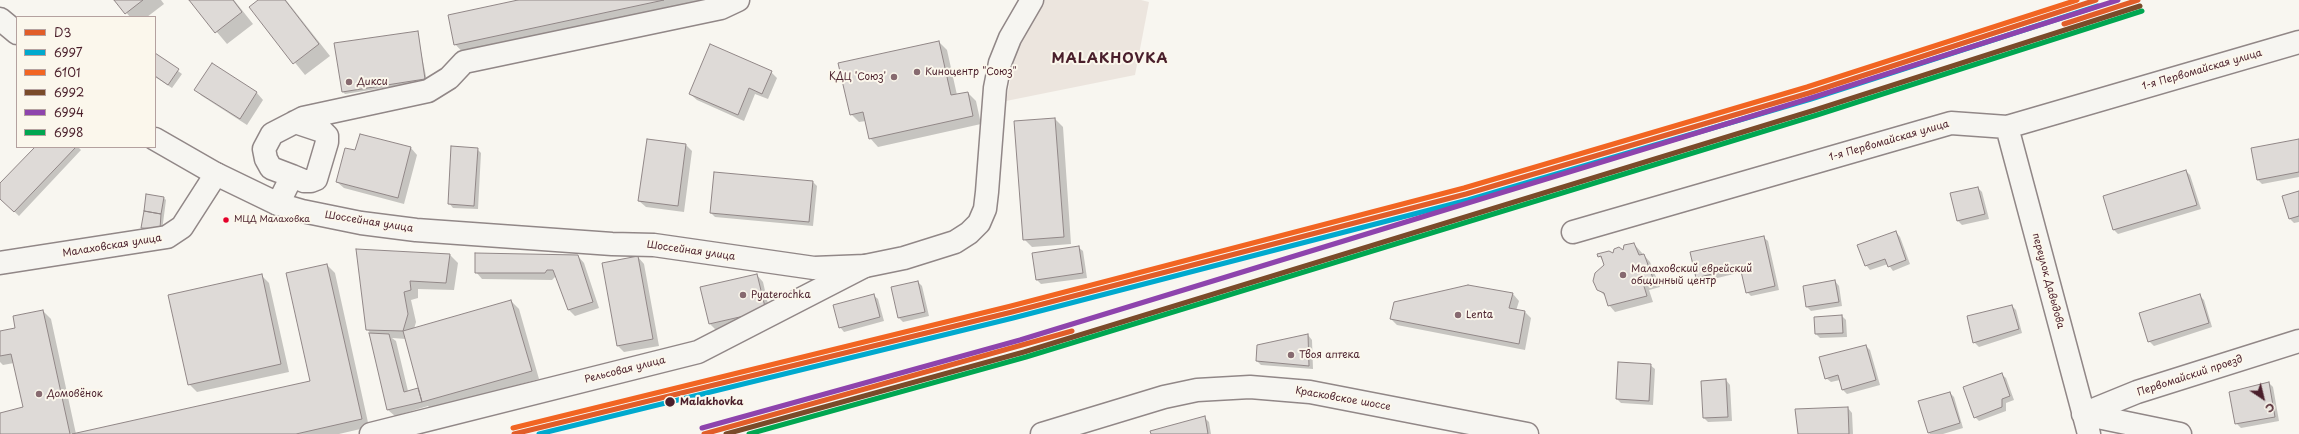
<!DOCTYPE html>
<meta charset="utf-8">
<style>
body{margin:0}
#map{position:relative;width:2299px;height:434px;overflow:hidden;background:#f8f6f0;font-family:"Playpen Sans",sans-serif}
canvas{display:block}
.legend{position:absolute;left:16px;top:16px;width:140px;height:132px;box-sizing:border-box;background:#fbf7ec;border:1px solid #b4a19f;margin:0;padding:5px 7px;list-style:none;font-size:12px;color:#4a1f2b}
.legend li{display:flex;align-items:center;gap:8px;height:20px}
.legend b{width:20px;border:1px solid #b4a19f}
.north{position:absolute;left:2243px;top:378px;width:40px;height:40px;-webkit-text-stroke:3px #fbf7ec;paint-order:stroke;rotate:145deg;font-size:11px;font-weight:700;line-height:16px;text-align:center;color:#4a1f2b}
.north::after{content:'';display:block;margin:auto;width:14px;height:18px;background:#4a1f2b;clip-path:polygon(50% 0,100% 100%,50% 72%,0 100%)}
</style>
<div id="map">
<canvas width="2299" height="434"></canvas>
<ul class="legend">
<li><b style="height:5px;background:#e15d29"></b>D3</li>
<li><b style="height:5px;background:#00a9ce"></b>6997</li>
<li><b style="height:5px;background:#f26522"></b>6101</li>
<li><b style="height:5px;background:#7a4b2a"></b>6992</li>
<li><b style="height:5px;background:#8e44ad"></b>6994</li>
<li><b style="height:5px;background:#00a651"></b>6998</li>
</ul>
<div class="north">С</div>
</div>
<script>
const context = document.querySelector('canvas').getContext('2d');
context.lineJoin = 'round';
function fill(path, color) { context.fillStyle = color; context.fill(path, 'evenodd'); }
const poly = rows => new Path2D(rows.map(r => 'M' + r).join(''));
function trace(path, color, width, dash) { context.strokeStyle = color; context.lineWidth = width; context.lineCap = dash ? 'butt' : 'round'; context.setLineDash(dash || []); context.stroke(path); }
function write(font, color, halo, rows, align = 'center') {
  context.font = font + ' "Playpen Sans",sans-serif'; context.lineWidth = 4; context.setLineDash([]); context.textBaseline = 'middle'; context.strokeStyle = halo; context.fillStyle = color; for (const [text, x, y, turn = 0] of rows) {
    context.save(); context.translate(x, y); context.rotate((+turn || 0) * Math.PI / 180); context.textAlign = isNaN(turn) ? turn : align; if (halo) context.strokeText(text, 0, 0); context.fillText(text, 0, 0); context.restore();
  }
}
const green = poly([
 [1044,0,1141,0,1149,2,1135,75,1006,101,1017,47]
]);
const shadow = poly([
 [116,0,161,0,164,4,147,17,130,17],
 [190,0,234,0,253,24,227,44],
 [260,0,286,0,330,56,305,75,250,7],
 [523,0,728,0,466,56,455,44],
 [417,32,427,81,345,94,343,92],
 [939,42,947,50,957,95,968,93,976,101,981,124,878,147,870,138,866,121,859,122,851,114],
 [155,54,182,74,172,88,155,77],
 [212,65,257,93,263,100,247,125,202,96,195,90],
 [771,72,777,78,768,99,755,94,744,121,697,100,690,94],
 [1055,119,1063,127,1071,244,1032,247,1024,239],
 [361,135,411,148,417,155,404,204,344,188,337,182,356,152],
 [2299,140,2299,177,2262,184,2258,180],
 [686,145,692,151,684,212,646,207,639,201],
 [36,147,78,147,81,150,19,216,0,198,0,185],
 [477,149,481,153,478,209,453,208,449,203],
 [2186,171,2190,175,2201,209,2118,234,2114,230,2104,196],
 [812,181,817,186,813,226,715,217,711,213],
 [1978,188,1982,192,1989,219,1962,225,1958,221],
 [2299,192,2299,222,2294,223,2290,219,2283,196],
 [164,198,166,200,162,231,144,230,142,228],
 [1896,232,1900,237,1910,264,1893,271,1888,264,1870,270,1866,265],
 [1763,237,1768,241,1779,290,1751,296,1747,292,1742,272,1701,282,1697,277],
 [1634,244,1650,262,1660,287,1649,290,1653,302,1615,312,1609,305,1606,297,1598,289,1605,265,1599,255,1623,252],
 [1078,247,1083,251,1087,278,1041,284,1037,280,1033,254],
 [357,250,450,255,458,263,454,290,418,289,418,298,411,300,416,322,414,329,511,301,519,309,539,379,431,409,428,406,395,416,388,410,372,335,367,329],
 [392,338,406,339,419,389,408,391,396,341],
 [578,256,584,263,599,308,575,316,569,310,556,276,552,280,482,279,476,272],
 [638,257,644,264,659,346,624,352,618,346],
 [327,265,335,273,369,427,339,434,76,434,311,382],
 [261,275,269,283,289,372,197,392,189,384],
 [757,275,763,282,771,317,716,330,710,324],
 [1835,281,1839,286,1842,306,1811,311,1807,307],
 [918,282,922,286,929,316,903,322,899,318,892,288],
 [1513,294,1519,301,1516,311,1525,312,1531,318,1525,350,1397,325,1391,319],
 [873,295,878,299,884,321,844,332,840,327],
 [2199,295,2204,300,2212,327,2154,346,2149,341],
 [2012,306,2016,310,2022,333,1979,347,1974,342],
 [43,311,51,319,76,434,0,434,0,414,24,408,14,363,3,365,0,362,0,332,17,329],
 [1842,316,1846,320,1847,337,1820,338,1816,334],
 [1308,335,1312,340,1313,369,1261,365,1257,361],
 [1866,346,1870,350,1880,385,1847,394,1842,389,1840,380,1831,382,1826,378],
 [1650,365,1655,369,1653,405,1621,403,1617,399],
 [2001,374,2006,378,2014,400,2006,403,2006,411,1979,421,1975,417],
 [1726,380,1730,385,1732,421,1708,422,1704,418],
 [2269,383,2273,387,2279,421,2241,428,2236,423],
 [1950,393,1954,397,1963,428,1943,434,1930,434,1929,433],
 [1848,408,1852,413,1853,434,1799,434],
 [1204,417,1209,422,1211,434,1152,434]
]);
const building = poly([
 [114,0,143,0,125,14,114,0],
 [189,0,233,0,242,12,215,33,189,0],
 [258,0,285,0,319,44,293,64,249,7,258,0],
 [518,0,664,0,454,45,448,15,518,0],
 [418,31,425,79,342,92,334,43,418,31],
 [939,41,951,95,968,92,973,116,869,139,863,112,850,115,838,63,939,41],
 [710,44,772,71,762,94,749,88,738,115,689,94,710,44],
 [155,53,179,69,168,85,155,76,155,53],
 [212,63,257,92,240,119,194,90,212,63],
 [1055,118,1064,237,1023,240,1014,121,1055,118],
 [360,134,411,147,398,198,336,182,345,148,355,150,360,134],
 [647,139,686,144,678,206,638,201,647,139],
 [2299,139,2299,172,2257,180,2251,148,2299,139],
 [451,146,478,148,474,206,448,204,451,146],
 [35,147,76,147,14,212,0,199,0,183,35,147],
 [2186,170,2197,205,2113,230,2103,196,2186,170],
 [714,172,813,181,809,222,710,213,714,172],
 [1978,187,1985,214,1957,221,1950,193,1978,187],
 [2299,191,2299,216,2289,219,2282,196,2299,191],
 [146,194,164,197,161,214,144,211,146,194],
 [144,211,161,214,160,229,141,228,144,211],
 [1896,231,1906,260,1888,267,1885,259,1865,266,1857,245,1896,231],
 [1764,236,1775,286,1746,293,1740,267,1696,278,1690,252,1764,236],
 [1634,243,1639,255,1644,254,1654,281,1643,283,1647,296,1608,306,1604,293,1597,290,1593,281,1595,273,1604,265,1601,256,1598,257,1597,254,1609,251,1613,253,1614,249,1619,247,1623,250,1624,245,1634,243],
 [1079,246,1083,273,1036,280,1032,253,1079,246],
 [356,249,450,254,446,283,410,281,411,290,404,292,408,314,403,331,366,330,356,249],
 [475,253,578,255,593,302,568,310,553,270,547,270,545,273,475,273,475,253],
 [638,256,653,339,617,346,602,263,638,256],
 [327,264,362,419,296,434,72,434,310,381,286,273,327,264],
 [262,274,281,364,188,385,168,295,262,274],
 [757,274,766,311,709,324,700,287,757,274],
 [1835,280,1839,302,1806,307,1803,286,1835,280],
 [918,281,925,312,898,318,891,287,918,281],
 [1468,285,1513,293,1509,308,1525,311,1519,344,1390,319,1394,302,1468,285],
 [874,294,880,317,839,328,833,305,874,294],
 [2200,294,2209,323,2148,342,2139,313,2200,294],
 [511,300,532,371,422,402,403,331,511,300],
 [2012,305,2019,329,1973,343,1967,316,2012,305],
 [43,310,70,434,0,434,0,413,23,407,11,354,0,356,0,331,15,328,13,316,43,310],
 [1842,315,1843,333,1815,334,1814,317,1842,315],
 [369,333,389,334,404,392,418,388,422,402,387,410,369,333],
 [1308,334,1309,366,1256,361,1257,345,1308,334],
 [1866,345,1876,380,1842,390,1838,375,1825,379,1819,357,1866,345],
 [1618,362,1651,364,1649,401,1616,399,1618,362],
 [2002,373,2010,396,2002,399,2002,407,1974,418,1963,387,2002,373],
 [1726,379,1728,417,1703,418,1701,381,1726,379],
 [2269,382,2275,417,2235,424,2229,392,2269,382],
 [1950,392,1960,423,1928,433,1918,401,1950,392],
 [1848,407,1849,434,1798,434,1795,409,1848,407],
 [1205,416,1208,434,1151,434,1150,431,1205,416]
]);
const minor = poly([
 [2007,127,2089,434],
 [292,176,304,181,311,181,316,179,327,142,327,136,322,131,295,122],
 [278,204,292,176,271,168,266,159,264,149,272,134,303,118,428,91,449,78,464,62,721,8,738,0],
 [1573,232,1951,123,2007,127,2299,42],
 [0,263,167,237,182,227,216,174],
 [2083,414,2137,392,2299,341],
 [2083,414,2180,434],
 [371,434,698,352,865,266]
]);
const major = poly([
 [0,19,17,33],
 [155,139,216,174,278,204,302,211,361,223,416,230,612,244,654,245,814,268,865,266,904,258,955,242,969,233,979,223,985,209,987,192,995,88,1000,63,1010,38,1032,0],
 [1042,434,1164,397,1197,390,1250,387,1310,392,1527,434]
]);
const rail1 = poly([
 [2064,24,2138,0],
 [514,434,1012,312,1466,194,1809,93,2096,0],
 [704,434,1072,331]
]);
const rail2 = poly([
 [539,434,1013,318,1468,200,1811,99,2098,6]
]);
const rail3 = poly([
 [513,428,1011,306,1464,188,1807,87,2077,0]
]);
const rail4 = poly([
 [726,434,1024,352,1815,110,2140,6]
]);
const rail5 = poly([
 [702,428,1020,340,1811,98,2118,0]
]);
const rail6 = poly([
 [749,434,1026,357,1817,115,2142,11]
]);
const markers = [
 [917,72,4,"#876a70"],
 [894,77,4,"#876a70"],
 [349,82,4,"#876a70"],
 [226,220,3.5,"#e4002b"],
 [1623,275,4,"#876a70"],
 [743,295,4,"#876a70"],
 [1458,315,4,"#876a70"],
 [1291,355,4,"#876a70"],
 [39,394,4,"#876a70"],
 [670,402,5.5,"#4a1f2b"]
];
const busNames = [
 ["МЦД Малаховка",234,220]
];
const streetNames = [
 ["1-я Первомайская улица",2202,70,-16],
 ["1-я Первомайская улица",1889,141,-16],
 ["Шоссейная улица",369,222,9],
 ["Малаховская улица",112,246,-9],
 ["Шоссейная улица",691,251,8],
 ["переулок Давыдова",2048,281,75],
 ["Рельсовая улица",625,370,-14],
 ["Первомайский проезд",2190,376,-18],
 ["Красковское шоссе",1343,399,10]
];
const poiNames = [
 ["Киноцентр \"Союз\"",925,72],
 ["КДЦ 'Союз'",886,77,"right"],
 ["Дикси",357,82],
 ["Малаховский еврейский",1631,269],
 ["общинный центр",1631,281],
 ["Pyaterochka",751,295],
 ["Lenta",1466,315],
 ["Твоя аптека",1299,355],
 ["Домовёнок",47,394]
];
const stopNames = [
 ["Malakhovka",680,402]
];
const districtNames = [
 ["MALAKHOVKA",1110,59]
];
fill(green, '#ece5de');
fill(shadow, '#0003');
fill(building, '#dedad7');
trace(building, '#918787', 1);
trace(minor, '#918787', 25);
trace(major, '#918787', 25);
trace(minor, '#f6f5f1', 22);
trace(major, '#f6f5f1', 22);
trace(rail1, '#e15d29', 5);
trace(rail2, '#00a9ce', 5);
trace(rail3, '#f26522', 5);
trace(rail4, '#7a4b2a', 5);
trace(rail5, '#8e44ad', 5);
trace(rail6, '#00a651', 5);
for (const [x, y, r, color] of markers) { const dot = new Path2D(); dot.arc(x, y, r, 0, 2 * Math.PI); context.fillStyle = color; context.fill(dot); trace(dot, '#fbf7ec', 1.5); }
write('9px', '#4a1f2b', '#fbf7ec', busNames, 'left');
write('10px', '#4a1f2b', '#fbf7ec', streetNames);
write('10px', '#4a1f2b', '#fbf7ec', poiNames, 'left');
write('bold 10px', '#4a1f2b', '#fbf7ec', stopNames, 'left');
context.letterSpacing = '1px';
write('bold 14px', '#4a1f2b', '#fbf7ec', districtNames);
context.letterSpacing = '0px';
</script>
